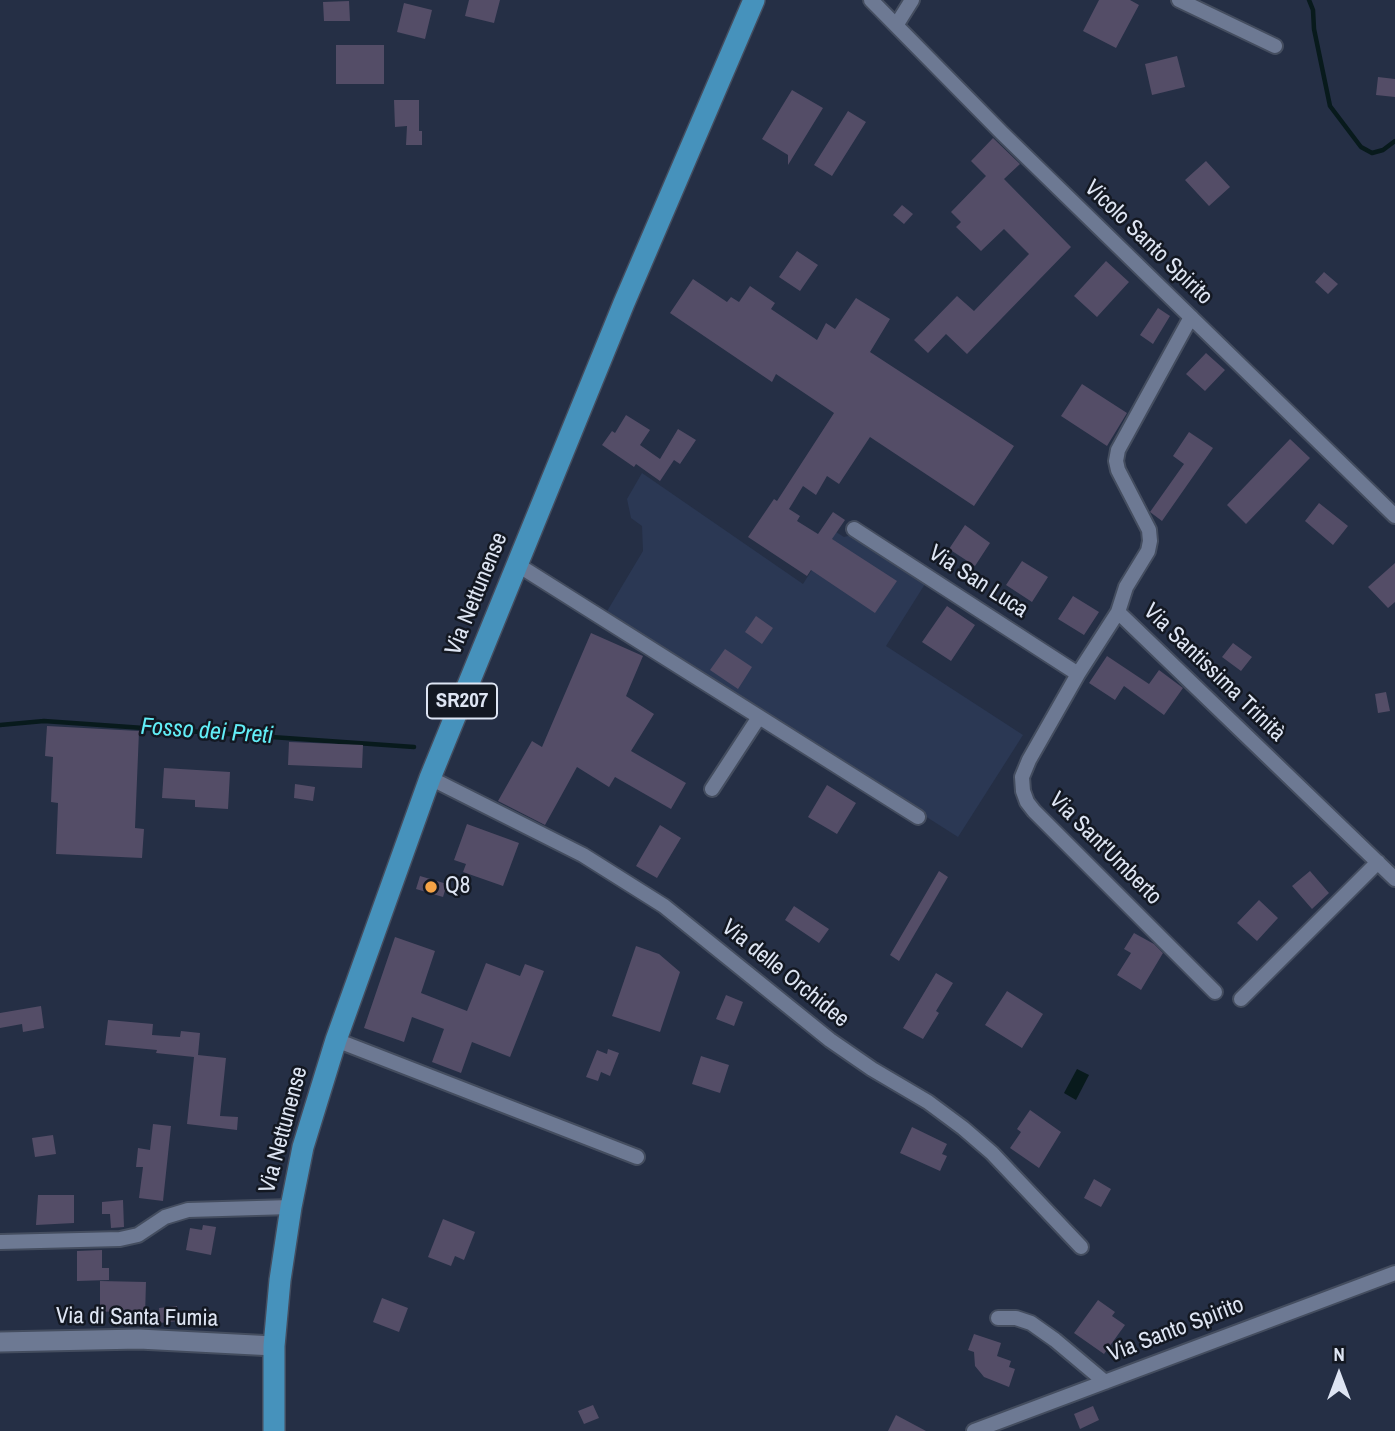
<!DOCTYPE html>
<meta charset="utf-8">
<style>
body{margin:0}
#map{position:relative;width:1395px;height:1431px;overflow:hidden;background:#252f45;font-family:"Archivo Narrow",sans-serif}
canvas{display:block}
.north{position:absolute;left:1304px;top:1340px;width:70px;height:70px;-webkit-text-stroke:5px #131822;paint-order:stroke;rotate:0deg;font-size:19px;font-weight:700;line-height:28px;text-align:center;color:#dee5f3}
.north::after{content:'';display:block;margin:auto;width:24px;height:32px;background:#dee5f3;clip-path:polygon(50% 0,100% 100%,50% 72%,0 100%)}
</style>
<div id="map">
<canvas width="1395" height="1431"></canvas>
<div class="north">N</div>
</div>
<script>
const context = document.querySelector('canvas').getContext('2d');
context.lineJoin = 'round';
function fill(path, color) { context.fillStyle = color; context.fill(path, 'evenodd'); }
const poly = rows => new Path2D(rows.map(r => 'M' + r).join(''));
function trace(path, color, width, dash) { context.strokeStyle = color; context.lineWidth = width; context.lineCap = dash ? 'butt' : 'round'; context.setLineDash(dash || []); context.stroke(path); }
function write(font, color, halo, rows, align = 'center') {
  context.font = font + ' "Archivo Narrow",sans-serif'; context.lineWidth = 5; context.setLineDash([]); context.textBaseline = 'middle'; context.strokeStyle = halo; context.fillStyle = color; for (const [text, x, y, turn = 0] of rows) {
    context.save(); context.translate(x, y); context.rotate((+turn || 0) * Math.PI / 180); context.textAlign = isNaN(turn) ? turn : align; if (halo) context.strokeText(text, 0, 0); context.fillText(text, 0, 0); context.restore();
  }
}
const built = poly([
 [642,473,803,584,836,532,844,537,852,535,918,576,917,579,925,584,886,646,1023,735,958,837,606,613,643,551,642,526,631,518,627,499]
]);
const water = poly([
 [1077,1069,1089,1075,1076,1100,1064,1093]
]);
const stream = poly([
 [1309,0,1313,10,1314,29,1330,106,1361,147,1372,153,1383,150,1395,141],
 [0,725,44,721,414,747]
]);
const building = poly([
 [469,0,500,0,494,23,465,16],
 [1099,0,1130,0,1139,5,1116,48,1083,31],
 [349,1,350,21,324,21,323,2],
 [404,3,432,10,425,39,397,32],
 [336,45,384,45,384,84,336,84],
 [1177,56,1185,87,1152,95,1145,64],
 [1378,77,1395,79,1395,97,1376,95],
 [792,90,823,108,788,165,788,155,762,139],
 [394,100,419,100,419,131,422,131,422,145,406,145,407,126,395,127],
 [848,111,866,122,832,176,814,165],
 [993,138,1020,164,1004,179,1071,247,967,354,946,334,928,353,914,340,957,296,974,311,1029,254,1004,229,981,251,956,227,961,222,951,212,986,176,971,161],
 [1206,161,1230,187,1209,206,1185,180],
 [902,205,913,214,904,224,893,215],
 [797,251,818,265,800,291,779,277],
 [1106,261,1129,282,1097,317,1074,296],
 [1324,272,1338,284,1328,294,1315,282],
 [693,279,727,302,731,297,739,302,750,286,775,303,771,309,817,340,826,323,835,329,856,298,890,319,870,352,1014,446,974,506,870,437,839,484,827,476,816,495,803,486,789,509,800,516,797,521,818,534,833,512,845,520,832,539,897,581,875,613,811,570,807,576,748,537,774,499,777,501,834,413,776,374,772,382,670,313],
 [1158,308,1170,316,1153,344,1140,335],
 [1206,353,1225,370,1205,391,1186,374],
 [1082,384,1127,413,1107,446,1061,416],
 [626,415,650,430,640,445,660,459,678,429,696,440,680,464,674,460,660,481,636,464,634,467,602,445,612,431,615,433],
 [1189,432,1213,448,1162,521,1150,512,1184,464,1173,456],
 [1290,439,1310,458,1246,524,1227,505],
 [1319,503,1348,526,1333,545,1305,521],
 [965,525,990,543,975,566,949,549],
 [1022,561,1048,577,1032,602,1006,585],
 [1395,563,1395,602,1388,608,1368,587],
 [1073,596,1099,612,1084,635,1058,619],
 [947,606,975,625,951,661,922,642],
 [756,616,773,628,762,644,745,632],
 [591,633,643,656,626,696,654,714,631,751,686,783,671,809,615,777,609,787,577,767,545,825,498,801,532,741,542,747],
 [1233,643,1252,657,1241,671,1222,657],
 [725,649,752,667,738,689,710,670],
 [1107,656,1149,684,1159,670,1183,688,1164,715,1124,686,1115,700,1089,683],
 [1386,692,1390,711,1378,713,1375,694],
 [47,726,139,731,135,828,144,829,142,858,56,854,58,803,51,802,53,757,45,756],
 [289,742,363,745,362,768,288,765],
 [164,768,230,772,228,809,195,807,195,800,162,798],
 [295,784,315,787,313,801,294,798],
 [827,785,856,803,837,834,808,817],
 [467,824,519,843,503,886,463,872,466,864,454,860],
 [660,825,681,838,657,878,636,866],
 [939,871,948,877,899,961,890,955],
 [1310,871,1329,893,1312,909,1292,886],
 [420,876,447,884,443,897,416,889],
 [1259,900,1278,918,1257,941,1237,923],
 [794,906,829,929,819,943,785,920],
 [1134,933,1154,944,1163,953,1141,990,1117,975,1131,953,1124,949],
 [395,937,435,951,421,993,467,1011,486,963,520,976,525,964,544,971,510,1057,472,1042,461,1073,432,1062,444,1029,412,1017,404,1042,364,1028],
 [636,946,659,954,680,972,660,1032,612,1016],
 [936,973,953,983,936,1011,939,1013,923,1039,903,1028],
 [1007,991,1043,1014,1022,1048,985,1025],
 [726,995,743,1002,734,1026,716,1019],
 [41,1006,44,1028,23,1032,22,1024,0,1028,0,1013],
 [108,1020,153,1024,152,1035,180,1037,181,1031,200,1033,198,1055,226,1058,220,1116,238,1117,237,1130,187,1124,194,1057,156,1053,157,1050,105,1045],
 [608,1049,619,1053,610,1076,601,1072,598,1081,586,1077,597,1050,607,1054],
 [701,1056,729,1065,720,1093,692,1084],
 [1030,1110,1061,1132,1039,1168,1010,1148,1021,1132,1017,1129],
 [153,1124,171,1126,163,1201,139,1198,143,1167,136,1167,138,1148,150,1150],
 [912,1127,947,1144,942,1154,947,1156,940,1171,900,1153],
 [53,1135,56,1154,35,1157,32,1138],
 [1094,1179,1111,1189,1101,1207,1084,1198],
 [38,1195,74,1195,74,1223,36,1225],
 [123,1200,124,1227,111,1228,110,1214,102,1214,102,1202],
 [443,1219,475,1232,464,1260,455,1256,451,1266,428,1257],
 [203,1225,216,1227,211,1255,186,1250,190,1228,202,1230],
 [102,1250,102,1268,109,1268,109,1280,77,1281,77,1251],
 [100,1281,146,1282,145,1316,121,1315,121,1311,100,1312],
 [382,1298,408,1308,399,1332,373,1322],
 [1098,1300,1115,1312,1112,1316,1125,1325,1104,1354,1074,1333],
 [177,1306,178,1321,160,1323,159,1308],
 [974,1334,1001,1343,997,1356,1011,1361,1009,1367,1015,1369,1009,1387,984,1377,975,1366,974,1352,968,1350],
 [593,1405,599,1418,584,1424,578,1411],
 [1093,1406,1099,1420,1080,1429,1074,1414],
 [896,1415,926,1431,888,1431]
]);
const street = poly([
 [871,0,1002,133,1395,516],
 [1179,0,1275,46],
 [897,24,912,0],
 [1191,317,1118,450,1116,461,1118,470,1149,530,1150,541,1148,551,1126,587,1118,612,1395,879],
 [854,529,1078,674],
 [518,565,918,817],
 [1118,612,1078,674,1029,760,1022,777,1023,791,1027,802,1034,811,1215,992],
 [430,778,583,855,664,906,830,1040,872,1069,928,1102,963,1128,992,1153,1081,1247],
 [712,789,759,717],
 [1241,999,1378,862],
 [336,1040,637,1157],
 [0,1242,120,1239,138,1235,165,1217,188,1210,291,1207],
 [998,1318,1016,1318,1031,1323,1055,1340,1105,1382],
 [974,1431,1395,1273]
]);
const secondary = poly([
 [0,1342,139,1339,274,1346]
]);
const primary = poly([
 [274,1431,274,1346,280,1280,291,1207,303,1147,336,1040,430,778,624,303,754,0]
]);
const markers = [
 [431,887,7,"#f5a346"]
];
const shields = [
 [462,701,70]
];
const shieldNames = [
 ["SR207",462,701]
];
const streetNames = [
 ["Vicolo Santo Spirito",1148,243,44],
 ["Via San Luca",978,582,33],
 ["Via Nettunense",477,594,-68],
 ["Via Santissima Trinità",1214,673,44],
 ["Via Sant'Umberto",1105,849,45],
 ["Via delle Orchidee",785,974,39],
 ["Via Nettunense",284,1130,-75],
 ["Via di Santa Fumia",137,1318,1],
 ["Via Santo Spirito",1176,1330,-21]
];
const poiNames = [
 ["Q8",445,887]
];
const waterNames = [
 ["Fosso dei Preti",207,732,4]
];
fill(built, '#2b3854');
fill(water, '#081a1c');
trace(stream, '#081a1c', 4.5);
fill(building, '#544d67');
trace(street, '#444d5f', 18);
trace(secondary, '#444d5f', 23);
trace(primary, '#444d5f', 24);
trace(street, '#6d7993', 14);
trace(secondary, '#6d7993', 19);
trace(primary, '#4692bc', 21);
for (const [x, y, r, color] of markers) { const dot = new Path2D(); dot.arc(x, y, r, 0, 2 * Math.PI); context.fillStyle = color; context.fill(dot); trace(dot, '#131822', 2.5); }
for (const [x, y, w] of shields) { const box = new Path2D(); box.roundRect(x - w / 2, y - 17.5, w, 35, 5); context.fillStyle = '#131822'; context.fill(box); trace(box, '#dee5f3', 2); }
write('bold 21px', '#dee5f3', null, shieldNames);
write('23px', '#dee5f3', '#131822', streetNames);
write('23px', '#dee5f3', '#131822', poiNames, 'left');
write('italic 24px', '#62eef7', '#131822', waterNames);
</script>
